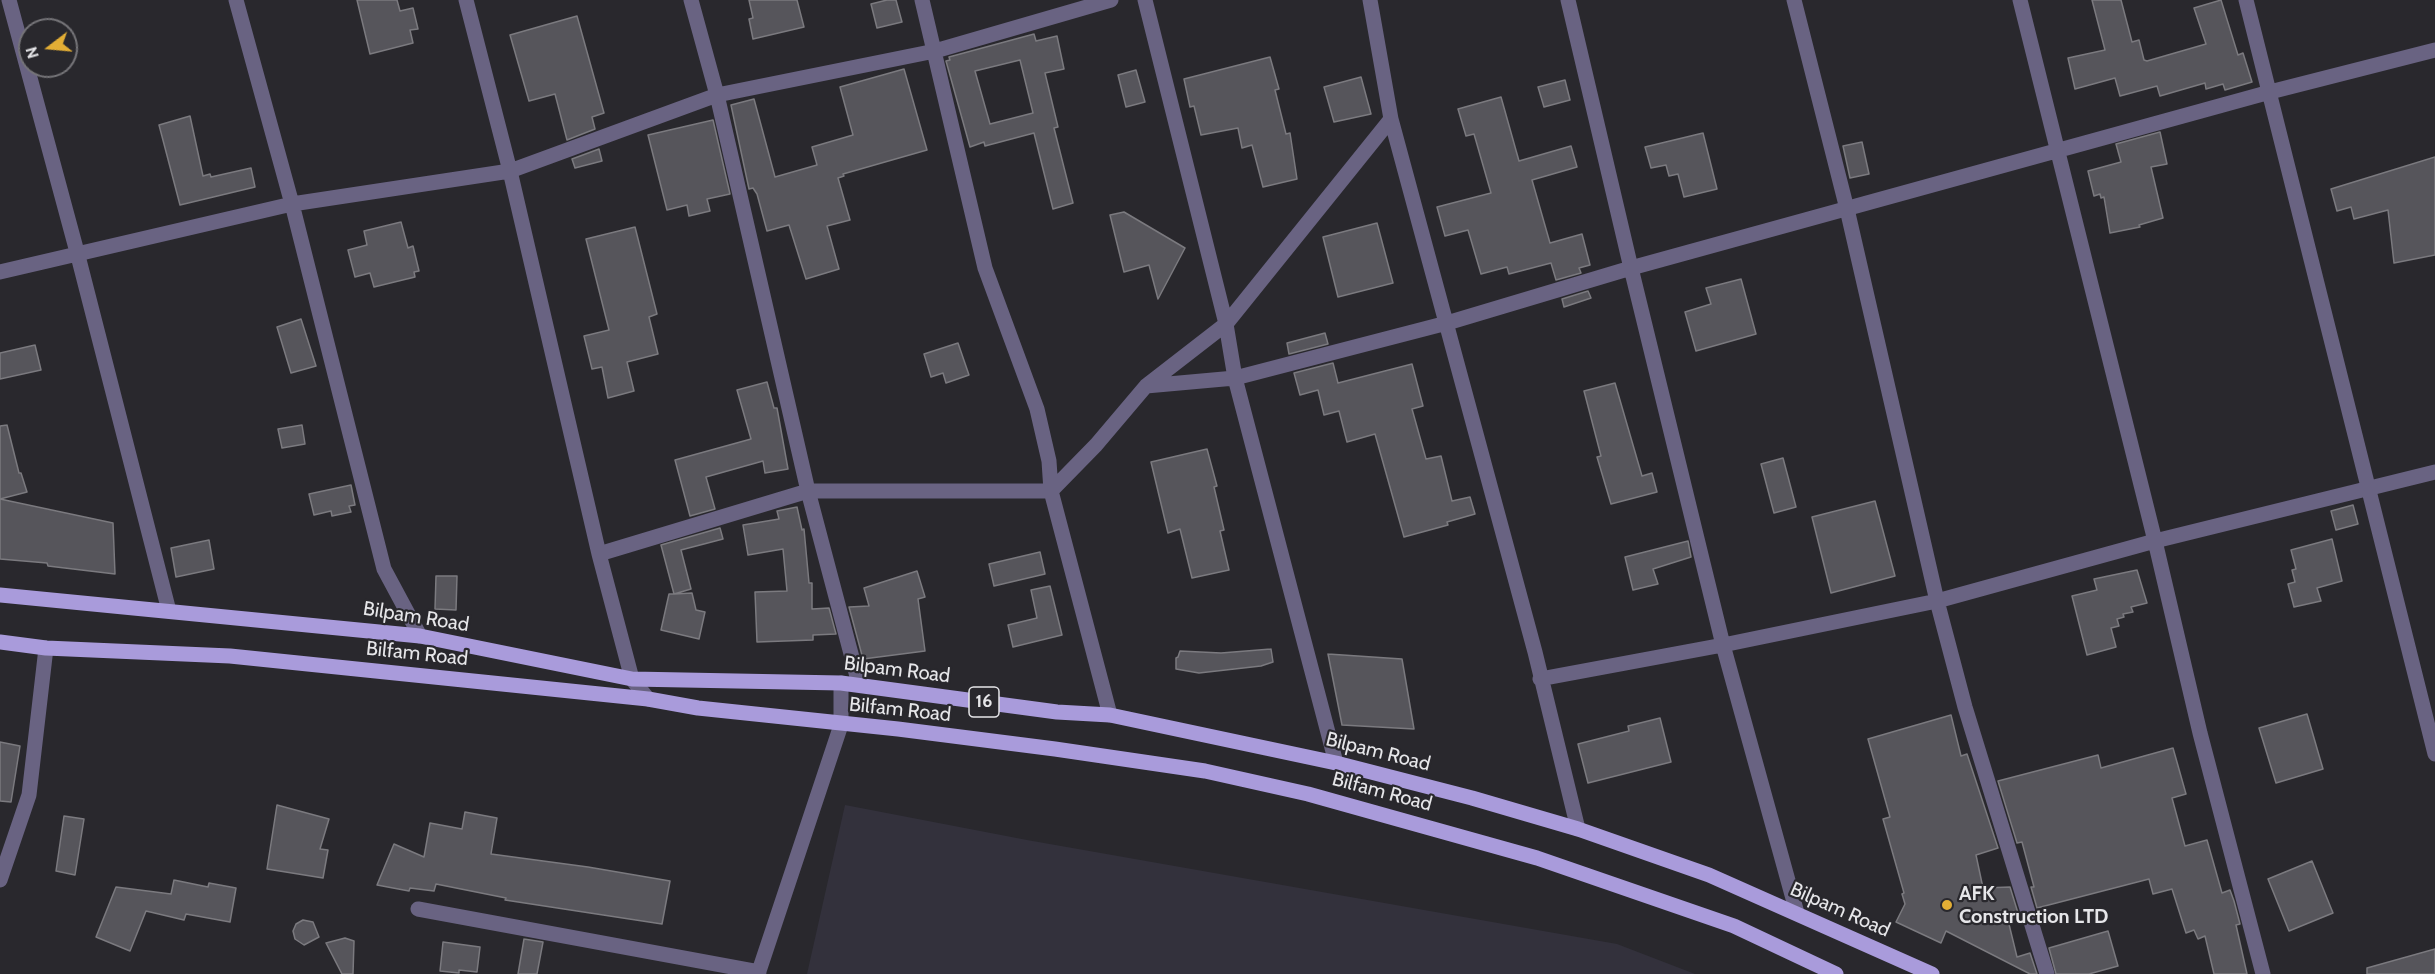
<!DOCTYPE html>
<style>
body{margin:0}
#map{position:relative;width:2435px;height:974px;overflow:hidden;background:#29282d;font-family:Cabin,sans-serif}
canvas{display:block}
.north{position:absolute;left:18px;top:18px;width:60px;height:60px;box-sizing:border-box;background:#29282d;border:2px solid #757478;border-radius:50%;rotate:254deg;font-size:16px;font-weight:700;line-height:24px;text-align:center;color:#e6e6e9}
.north::after{content:'';display:block;margin:auto;width:21px;height:27px;background:#e3ae35;clip-path:polygon(50% 0,100% 100%,50% 72%,0 100%)}
</style>
<div id="map">
<canvas width="2435" height="974"></canvas>
<div class="north">N</div>
</div>
<script>
const context = document.querySelector('canvas').getContext('2d');
context.lineJoin = 'round';
function fill(path, color) { context.fillStyle = color; context.fill(path, 'evenodd'); }
const poly = rows => new Path2D(rows.map(r => 'M' + r).join(''));
function trace(path, color, width, dash) { context.strokeStyle = color; context.lineWidth = width; context.lineCap = dash ? 'butt' : 'round'; context.setLineDash(dash || []); context.stroke(path); }
function write(font, color, halo, rows, align = 'center') {
  context.font = font + ' Cabin,sans-serif'; context.lineWidth = 4.5; context.setLineDash([]); context.textBaseline = 'middle'; context.strokeStyle = halo; context.fillStyle = color; for (const [text, x, y, turn = 0] of rows) {
    context.save(); context.translate(x, y); context.rotate((+turn || 0) * Math.PI / 180); context.textAlign = isNaN(turn) ? turn : align; if (halo) context.strokeText(text, 0, 0); context.fillText(text, 0, 0); context.restore();
  }
}
const built = poly([
 [845,805,1027,840,1617,944,1695,974,807,974]
]);
const building = poly([
 [357,0,397,0,400,11,413,8,418,29,410,30,413,43,370,54,357,0],
 [749,0,797,0,804,27,753,39,749,19,753,18,749,0],
 [887,0,896,0,902,22,877,28,871,4,887,0],
 [2092,0,2121,0,2132,42,2139,40,2144,60,2147,61,2206,44,2194,8,2221,0,2238,55,2243,53,2252,82,2225,90,2223,84,2206,89,2205,83,2160,96,2157,86,2120,96,2115,78,2075,89,2068,58,2105,50,2092,0],
 [577,16,604,113,592,117,595,129,567,140,555,94,529,101,510,35,577,16],
 [1034,34,1036,41,1057,36,1064,69,1045,73,1058,127,1054,128,1073,203,1053,209,1034,133,985,146,984,142,970,147,946,61,950,60,949,57,1034,34],
 [1020,60,1033,113,990,124,975,71,1020,60],
 [1270,57,1279,89,1275,90,1286,134,1290,133,1297,179,1263,187,1252,145,1242,148,1238,128,1201,135,1194,106,1190,107,1184,79,1270,57],
 [904,69,927,150,843,174,844,176,838,178,850,220,827,226,839,269,806,279,789,225,767,231,757,194,753,188,749,189,731,105,754,99,775,177,817,165,812,147,853,135,840,87,904,69],
 [1136,70,1145,102,1126,107,1118,75,1136,70],
 [1361,77,1371,114,1334,122,1324,87,1361,77],
 [1565,80,1570,100,1544,107,1538,87,1565,80],
 [1501,97,1519,161,1571,146,1577,167,1532,180,1550,243,1582,234,1590,265,1579,268,1581,273,1556,280,1551,263,1509,274,1507,267,1481,274,1468,230,1445,236,1437,207,1491,193,1474,134,1466,136,1458,109,1501,97],
 [190,116,203,176,210,174,211,177,251,168,255,187,180,205,159,125,190,116],
 [713,120,730,194,707,199,710,211,689,216,687,205,667,210,648,135,713,120],
 [2160,132,2167,164,2151,167,2163,218,2139,225,2140,227,2110,233,2104,197,2101,198,2100,194,2094,196,2088,171,2121,162,2116,144,2160,132],
 [1703,133,1717,189,1684,197,1678,174,1669,176,1666,165,1651,168,1645,147,1703,133],
 [1862,142,1869,174,1850,178,1843,146,1862,142],
 [599,149,602,161,575,168,572,159,599,149],
 [2435,157,2435,255,2394,263,2388,210,2354,219,2351,207,2337,211,2331,189,2435,157],
 [1124,212,1185,248,1158,299,1149,265,1124,272,1110,215,1124,212],
 [401,222,408,248,413,246,419,271,414,272,415,277,374,287,370,273,355,277,348,250,367,245,364,231,401,222],
 [1377,223,1393,283,1338,297,1323,237,1377,223],
 [635,227,657,314,649,317,658,354,627,362,634,391,608,398,602,367,592,369,584,336,609,330,586,239,635,227],
 [1741,279,1756,334,1696,351,1685,312,1711,304,1706,288,1741,279],
 [1588,291,1591,298,1564,307,1562,299,1588,291],
 [301,319,316,366,291,373,277,327,301,319],
 [1325,333,1328,344,1289,354,1287,343,1325,333],
 [958,343,969,375,946,383,943,373,931,377,924,354,958,343],
 [35,345,41,370,0,379,0,353,35,345],
 [1333,363,1338,383,1412,364,1423,406,1412,409,1426,459,1441,456,1452,501,1470,497,1475,514,1447,522,1448,525,1404,537,1375,434,1347,442,1339,411,1324,415,1318,390,1300,395,1294,373,1333,363],
 [767,382,774,408,777,408,788,469,765,473,763,461,706,477,715,509,690,516,675,460,751,439,737,390,767,382],
 [1615,383,1642,476,1652,473,1657,492,1611,504,1597,457,1601,456,1584,391,1615,383],
 [7,425,19,473,21,473,27,492,0,499,113,523,115,574,48,566,47,563,0,559,0,426,7,425],
 [302,425,305,444,282,448,278,429,302,425],
 [1207,449,1217,486,1214,487,1224,530,1220,531,1229,570,1192,578,1180,529,1168,533,1151,462,1207,449],
 [1783,458,1796,507,1774,513,1761,464,1783,458],
 [351,485,355,505,349,506,351,512,332,516,331,511,314,515,309,494,351,485],
 [1875,501,1895,576,1831,593,1812,517,1875,501],
 [2353,505,2358,524,2336,530,2331,511,2353,505],
 [797,507,802,530,804,529,809,583,812,583,812,609,829,608,836,634,813,635,813,640,757,642,755,592,787,591,783,549,748,555,743,525,779,519,777,511,797,507],
 [720,528,723,539,681,550,691,589,674,594,692,593,696,610,705,612,699,639,661,630,669,594,674,594,661,545,720,528],
 [2332,539,2342,581,2317,588,2321,601,2294,607,2288,584,2295,582,2292,570,2296,569,2291,550,2332,539],
 [209,540,214,569,176,577,171,548,209,540],
 [1688,541,1691,557,1653,569,1658,584,1633,590,1625,557,1688,541],
 [1040,552,1045,574,994,586,989,564,1040,552],
 [2137,570,2147,603,2131,607,2133,612,2123,614,2124,617,2117,619,2119,626,2111,628,2116,647,2087,655,2072,596,2097,590,2094,579,2137,570],
 [917,571,925,597,918,599,925,651,863,659,849,607,869,606,864,588,917,571],
 [436,576,457,576,456,610,435,609,436,576],
 [1050,586,1062,635,1013,647,1008,625,1037,618,1031,590,1050,586],
 [1271,649,1273,662,1261,666,1199,673,1176,669,1176,658,1178,657,1180,651,1221,653,1271,649],
 [1328,654,1402,659,1414,729,1342,725,1328,654],
 [2307,714,2323,769,2276,783,2259,728,2307,714],
 [1951,715,1961,756,1967,754,1998,848,1976,855,1983,888,2010,887,2018,913,2007,916,2017,957,2030,953,2037,974,2030,974,1946,931,1941,943,1896,922,1905,904,1902,894,1904,893,1883,819,1890,817,1868,739,1951,715],
 [1660,718,1671,762,1588,783,1578,744,1629,731,1628,726,1660,718],
 [0,742,20,746,11,802,0,801,0,742],
 [2173,748,2186,794,2172,798,2185,846,2207,840,2222,893,2230,890,2234,901,2240,924,2236,925,2247,974,2214,974,2205,936,2198,939,2194,930,2186,933,2172,889,2153,894,2149,879,2037,908,2031,887,2034,887,2022,842,2017,843,1998,781,2098,755,2101,768,2173,748],
 [277,805,329,819,320,849,328,850,323,878,267,869,277,805],
 [465,812,497,818,491,854,588,867,670,881,662,924,505,900,506,898,436,884,434,891,410,888,409,891,377,885,394,844,424,857,430,823,462,829,465,812],
 [64,816,84,819,75,875,56,871,64,816],
 [2312,861,2333,913,2289,931,2268,879,2312,861],
 [174,880,208,887,209,883,236,888,230,922,186,914,184,920,146,911,130,951,96,937,116,887,171,894,174,880],
 [303,920,313,922,319,937,304,945,295,939,293,931,296,924,303,920],
 [2108,931,2118,966,2089,974,2056,974,2049,948,2108,931],
 [345,938,354,941,353,974,342,974,326,943,345,938],
 [524,939,543,942,537,974,518,974,524,939],
 [443,942,480,947,477,972,459,970,459,973,440,971,443,942],
 [2435,949,2435,974,2367,974,2367,968,2435,949]
]);
const street = poly([
 [9,0,77,252,169,611],
 [236,0,292,204,384,569,420,636],
 [466,0,510,171,599,554,632,679,648,699],
 [691,0,717,95,808,491,859,684],
 [922,0,985,268,1037,409,1049,461,1051,491,1110,715],
 [1145,0,1226,324,1235,378,1336,763],
 [1370,0,1391,119,1535,652,1578,829],
 [1568,0,1631,268,1723,645,1797,913],
 [1794,0,1847,209,1937,601,1965,707,2047,974],
 [2020,0,2155,541,2200,733,2263,974],
 [2246,0,2435,754],
 [0,272,292,204,510,171,717,95,935,51,1111,0],
 [1146,386,1235,378,1447,323,1631,268,2270,92,2435,50],
 [599,554,808,491,1051,491,1096,445,1146,386,1226,324,1391,119],
 [1540,679,1723,645,1937,601,2155,541,2435,472],
 [0,880,29,795,46,648],
 [418,909,759,972],
 [758,974,841,725,841,683]
]);
const primary = poly([
 [0,595,420,636,632,679,841,683,1057,712,1110,715,1336,763,1472,798,1578,829,1709,875,1932,974],
 [0,642,46,648,230,656,648,699,698,708,898,729,1055,749,1205,771,1308,794,1537,858,1734,926,1836,974]
]);
const markers = [
 [1947,905,6,"#e3ae35"]
];
const shields = [
 [984,702,30]
];
const shieldNames = [
 ["16",984,702]
];
const streetNames = [
 ["Bilpam Road",416,617,9],
 ["Bilfam Road",417,654,6],
 ["Bilpam Road",897,670,7],
 ["Bilfam Road",900,710,6],
 ["Bilpam Road",1378,752,14],
 ["Bilfam Road",1382,792,15],
 ["Bilpam Road",1840,910,24]
];
const poiNames = [
 ["AFK",1959,894],
 ["Construction LTD",1959,917]
];
fill(built, '#33313c');
fill(building, '#56555b');
trace(building, '#7b7a7f', 1.5);
trace(street, '#696382', 15);
trace(primary, '#a99bdb', 15);
for (const [x, y, r, color] of markers) { const dot = new Path2D(); dot.arc(x, y, r, 0, 2 * Math.PI); context.fillStyle = color; context.fill(dot); trace(dot, '#29282d', 2); }
for (const [x, y, w] of shields) { const box = new Path2D(); box.roundRect(x - w / 2, y - 15, w, 30, 4.5); context.fillStyle = '#29282d'; context.fill(box); trace(box, '#e6e6e9', 1.5); }
write('bold 18px', '#e6e6e9', null, shieldNames);
write('20px', '#e6e6e9', '#29282d', streetNames);
write('bold 20px', '#e6e6e9', '#29282d', poiNames, 'left');
</script>
